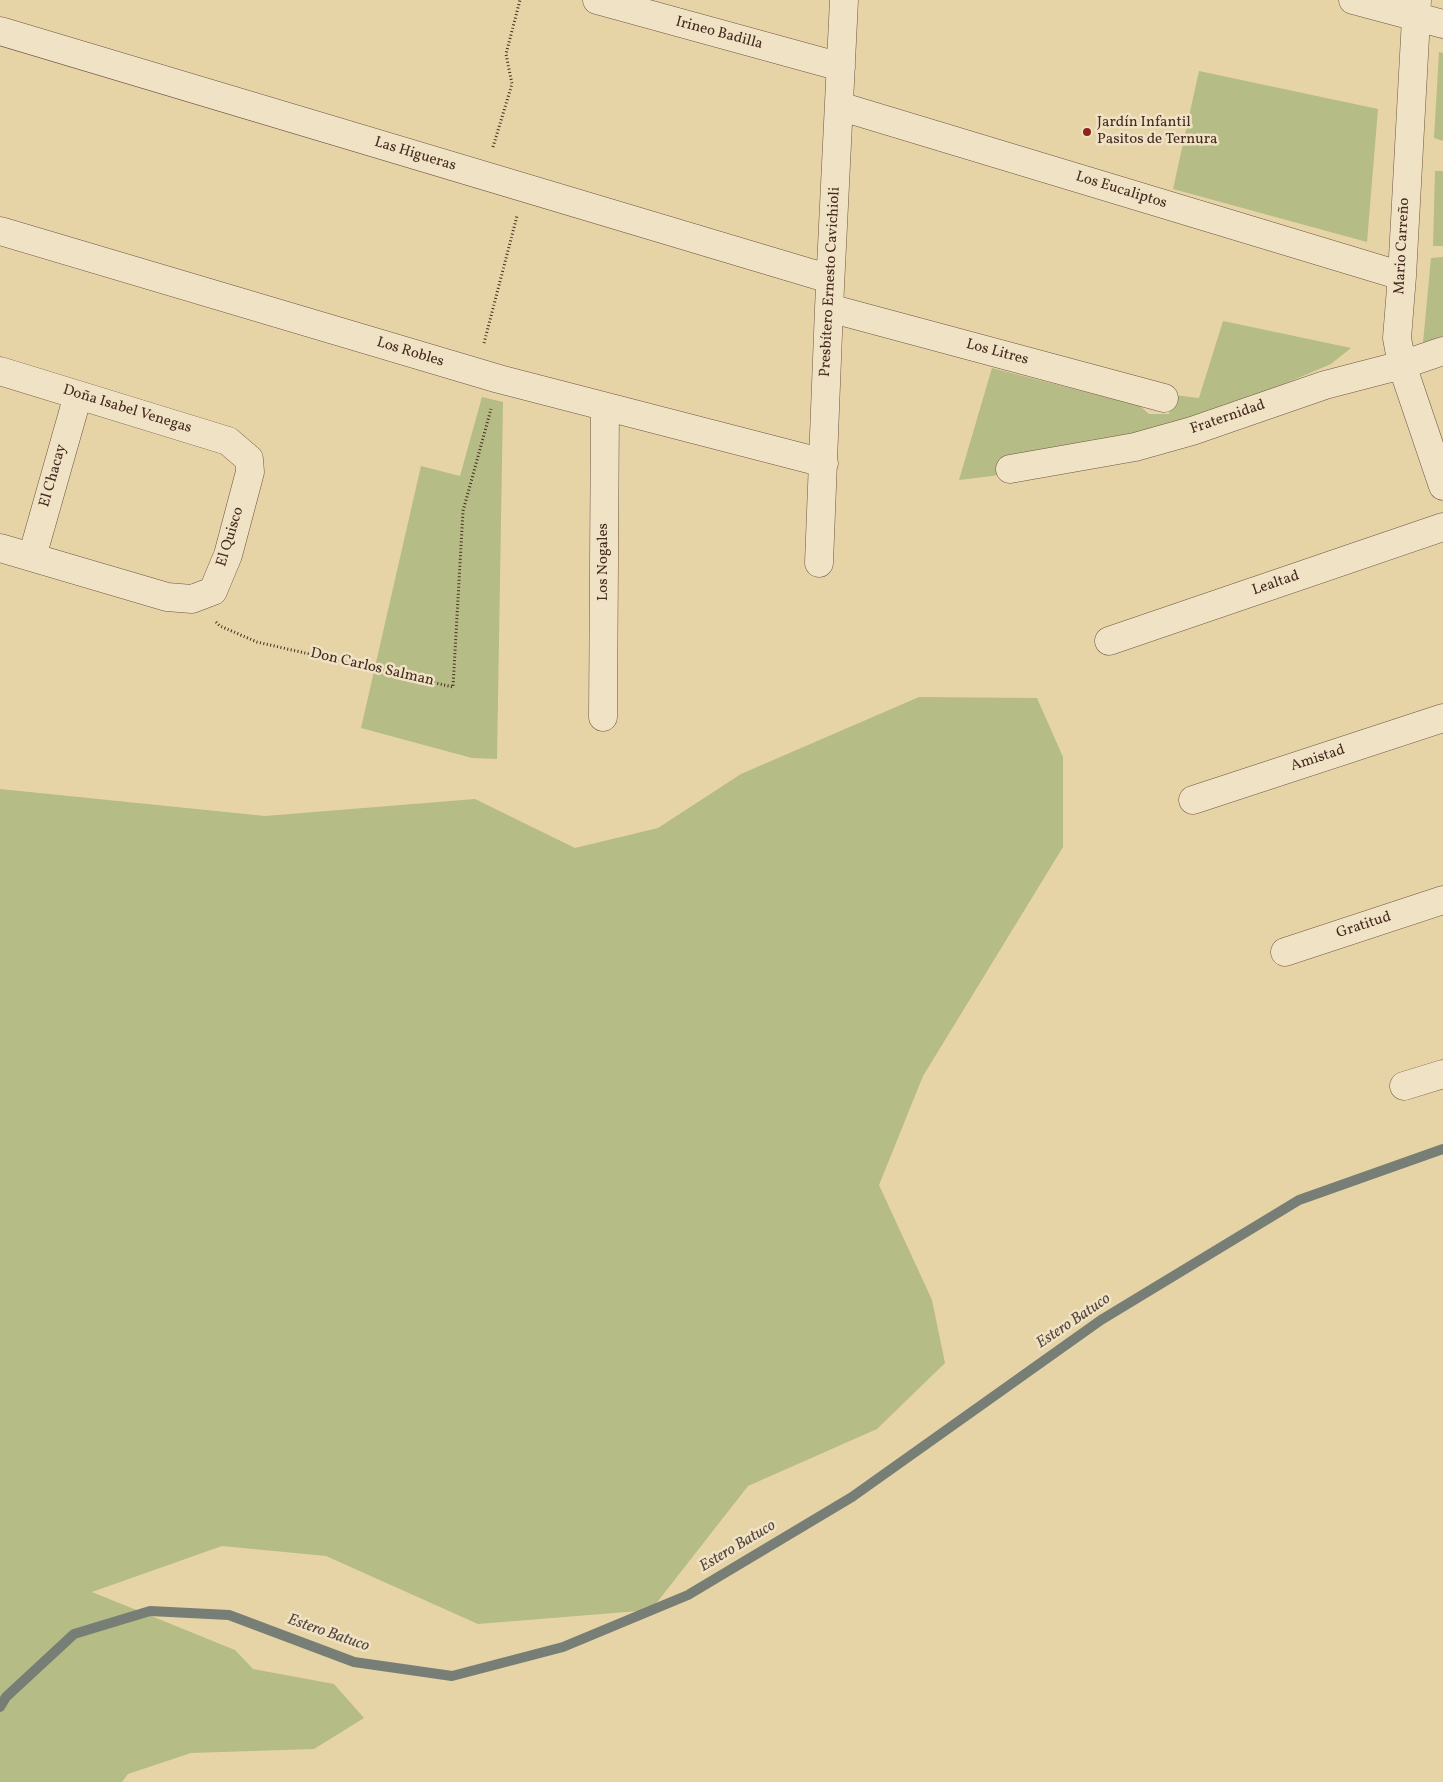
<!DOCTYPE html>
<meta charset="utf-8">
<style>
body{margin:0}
canvas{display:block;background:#e6d3a6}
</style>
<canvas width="1443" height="1782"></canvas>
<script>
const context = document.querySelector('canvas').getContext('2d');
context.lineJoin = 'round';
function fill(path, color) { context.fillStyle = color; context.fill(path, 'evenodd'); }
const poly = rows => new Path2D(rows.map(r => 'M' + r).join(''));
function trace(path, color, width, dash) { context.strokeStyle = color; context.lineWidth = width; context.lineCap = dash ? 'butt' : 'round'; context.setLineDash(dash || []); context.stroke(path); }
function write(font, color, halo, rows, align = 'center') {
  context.font = font + ' Vollkorn,serif'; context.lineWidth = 5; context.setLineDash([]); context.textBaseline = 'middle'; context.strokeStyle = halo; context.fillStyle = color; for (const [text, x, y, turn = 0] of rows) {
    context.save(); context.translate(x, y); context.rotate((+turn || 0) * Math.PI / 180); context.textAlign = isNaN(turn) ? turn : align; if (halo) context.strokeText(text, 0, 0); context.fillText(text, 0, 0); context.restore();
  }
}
const green = poly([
 [1439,52,1443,53,1443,141,1434,138],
 [1199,71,1378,109,1367,242,1173,189],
 [1435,171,1443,171,1443,246,1433,246],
 [1443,257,1443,336,1423,343,1431,258],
 [1223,321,1351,348,1331,364,1209,416,1137,435,999,459,1000,475,959,480,992,368,1140,406,1149,414,1169,414,1174,395,1199,398],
 [482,397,503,402,497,759,472,758,361,728,421,466,460,476],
 [919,697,1037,698,1063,757,1063,847,923,1076,879,1185,932,1300,945,1363,877,1429,748,1486,651,1610,478,1624,326,1556,222,1546,92,1592,235,1650,253,1669,334,1684,364,1718,314,1749,191,1753,128,1774,122,1782,0,1782,0,789,265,816,475,799,575,848,658,828,741,774]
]);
const stream = poly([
 [0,1707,6,1697,74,1634,150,1611,229,1615,354,1662,452,1676,563,1647,688,1595,852,1497,1101,1320,1299,1200,1443,1149]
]);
const path = poly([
 [493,147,512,84,506,54,520,0],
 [484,343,517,216],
 [216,622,220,626,257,642,453,687,463,511,491,409]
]);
const minor = poly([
 [597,0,841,67],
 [1353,0,1443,24],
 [1417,0,1402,276,1397,338,1402,365,1443,486],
 [0,31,830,279],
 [839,106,1402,276],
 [0,231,499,379,824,463],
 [829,308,1164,398],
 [0,371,228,441,249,459,250,472,228,555,213,591,192,599,167,597,0,548],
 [1010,469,1135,447,1192,431,1325,385,1402,365,1443,351],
 [32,557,78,395],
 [819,563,829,308,844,0],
 [1109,641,1443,527],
 [603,717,605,408],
 [1193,800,1443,718],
 [1285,952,1443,900],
 [1404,1086,1443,1074]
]);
const markers = [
 [1087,132,5,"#8f2418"]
];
const streetNames = [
 ["Irineo Badilla",719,34,15],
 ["Las Higueras",415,155,17],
 ["Los Eucaliptos",1121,191,17],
 ["Mario Carreño",1403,246,-87],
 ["Presbítero Ernesto Cavichioli",831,282,-87],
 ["Los Robles",410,353,17],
 ["Los Litres",997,353,15],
 ["Doña Isabel Venegas",127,410,17],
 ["Fraternidad",1228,418,-19],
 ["El Chacay",54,476,-74],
 ["El Quisco",231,537,-73],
 ["Los Nogales",604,562,-90],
 ["Lealtad",1276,584,-19],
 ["Don Carlos Salman",372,668,13],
 ["Amistad",1318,759,-18],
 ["Gratitud",1364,926,-18]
];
const poiNames = [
 ["Jardín Infantil",1097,123],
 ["Pasitos de Ternura",1097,140]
];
const waterNames = [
 ["Estero Batuco",1074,1322,-34],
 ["Estero Batuco",738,1547,-31],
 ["Estero Batuco",328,1634,19]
];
fill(green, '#b6bc86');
trace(stream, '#777e75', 10);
trace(minor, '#6e5542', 29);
trace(path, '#462b20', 3, [1, 2.5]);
trace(minor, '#efe2c5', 28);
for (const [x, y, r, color] of markers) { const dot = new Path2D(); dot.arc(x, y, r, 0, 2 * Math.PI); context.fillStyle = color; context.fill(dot); trace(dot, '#efe2c5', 2); }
write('15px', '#462b20', '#efe2c5', streetNames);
write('15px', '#462b20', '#efe2c5', poiNames, 'left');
write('italic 16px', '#56473c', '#efe2c5', waterNames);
</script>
